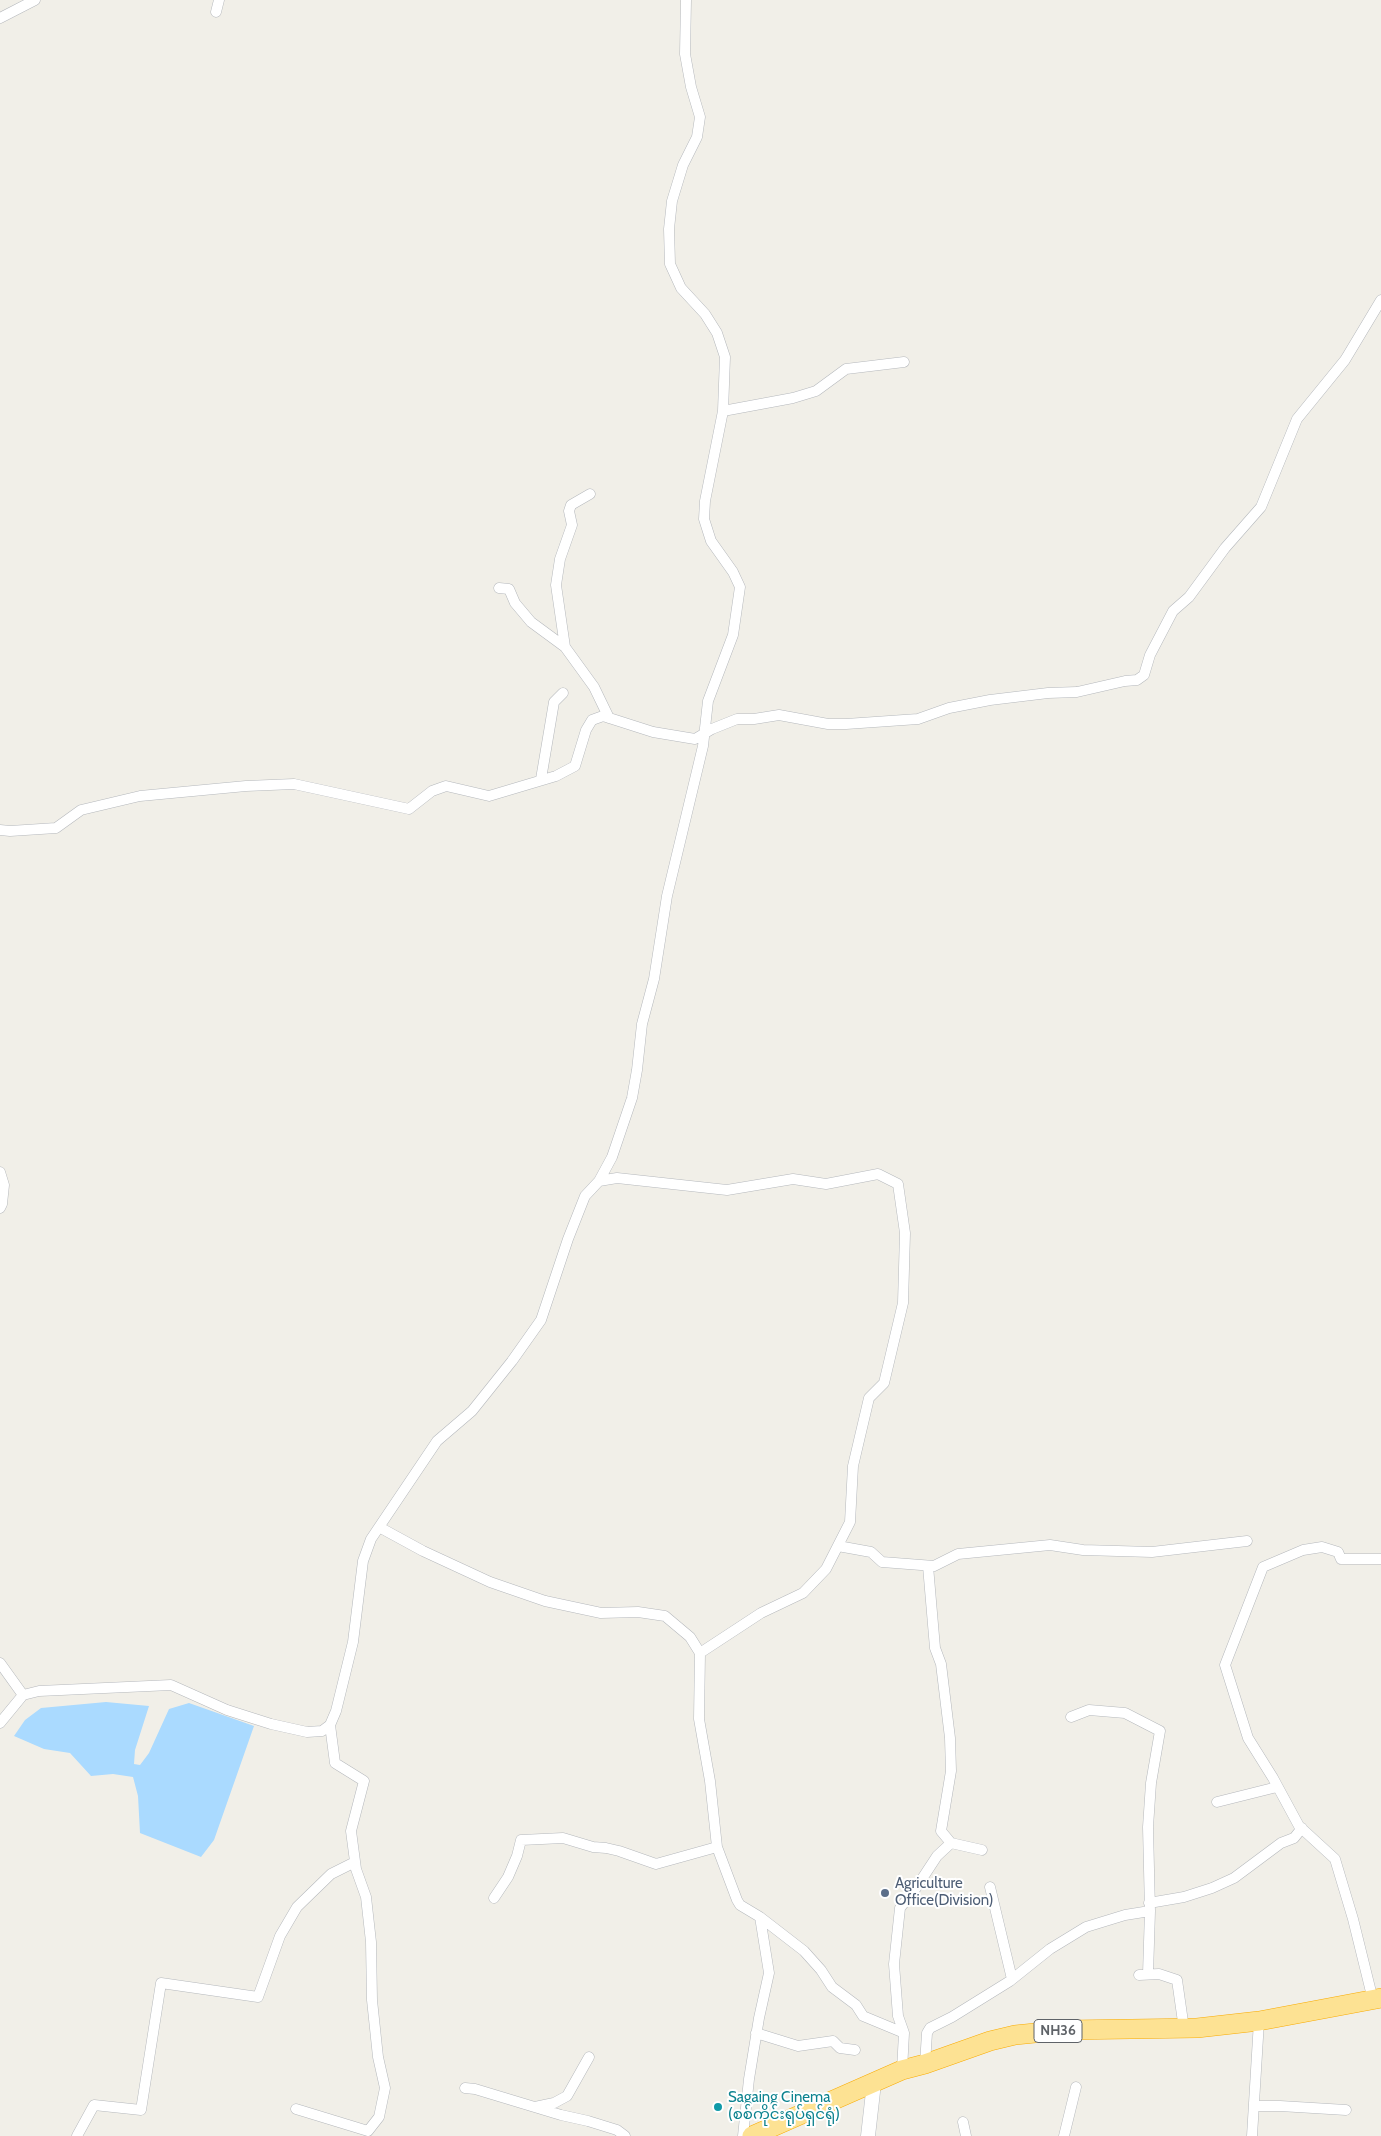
<!DOCTYPE html>
<meta charset="utf-8">
<style>
body{margin:0}
canvas{display:block;background:#f1efe8}
</style>
<canvas width="1381" height="2136"></canvas>
<script>
const context = document.querySelector('canvas').getContext('2d');
context.lineJoin = 'round';
function fill(path, color) { context.fillStyle = color; context.fill(path, 'evenodd'); }
const poly = rows => new Path2D(rows.map(r => 'M' + r).join(''));
function trace(path, color, width, dash) { context.strokeStyle = color; context.lineWidth = width; context.lineCap = dash ? 'butt' : 'round'; context.setLineDash(dash || []); context.stroke(path); }
function write(font, color, halo, rows, align = 'center') {
  context.font = font + ' Cabin,"Noto Sans Myanmar",sans-serif'; context.lineWidth = 4; context.setLineDash([]); context.textBaseline = 'middle'; context.strokeStyle = halo; context.fillStyle = color; for (const [text, x, y, turn = 0] of rows) {
    context.save(); context.translate(x, y); context.rotate((+turn || 0) * Math.PI / 180); context.textAlign = isNaN(turn) ? turn : align; if (halo) context.strokeText(text, 0, 0); context.fillText(text, 0, 0); context.restore();
  }
}
const water = poly([
 [106,1702,149,1706,135,1750,134,1764,140,1765,149,1753,169,1709,189,1703,254,1726,214,1840,201,1857,140,1833,138,1796,133,1777,113,1774,91,1776,70,1753,44,1749,14,1736,25,1720,41,1708]
]);
const street = poly([
 [216,12,219,0],
 [0,18,35,0],
 [723,411,793,398,816,391,846,369,904,362],
 [590,494,571,505,569,511,572,525,560,559,556,585,565,647,594,687,609,718],
 [499,588,509,589,515,603,531,622,565,647],
 [541,779,554,702,563,693],
 [0,830,10,831,56,828,81,810,140,796,246,786,294,784,409,809,432,791,446,786,489,796,556,776,575,766,586,730,592,720,603,716,653,732,695,739,712,729,737,719,754,719,779,715,828,724,846,724,918,719,949,708,990,700,1048,693,1077,692,1125,681,1137,680,1144,675,1150,655,1173,611,1189,597,1225,548,1261,507,1297,419,1345,360,1381,300],
 [0,1172,4,1185,2,1204,0,1208],
 [599,1181,617,1178,727,1190,793,1179,826,1184,878,1174,898,1184,905,1233,903,1303,884,1383,869,1398,853,1466,850,1522,826,1569,803,1593,761,1613,700,1653],
 [379,1527,423,1551,490,1582,545,1601,601,1613,638,1612,665,1616,690,1637,700,1653,699,1719,710,1781,717,1847,737,1900,740,1905,760,1917,769,1973,759,2018,749,2079,743,2136],
 [838,1546,871,1552,882,1562,934,1566,958,1554,1050,1545,1083,1550,1152,1552,1247,1541],
 [928,1566,935,1648,941,1664,950,1738,951,1771,941,1831,951,1843],
 [0,1663,23,1695],
 [1071,1717,1089,1710,1125,1713,1160,1731,1151,1783,1148,1827,1150,1911,1148,1974],
 [0,1723,23,1695,39,1691,171,1685,227,1710,271,1724,307,1732,322,1731,330,1725,336,1711,353,1642,363,1561,371,1539,437,1441,472,1411,512,1361,541,1320,568,1239,585,1196,599,1181,612,1157,632,1098,637,1070,642,1024,654,979,667,896,703,746,708,701,733,635,740,587,733,572,711,541,704,519,705,501,723,411,725,357,717,333,705,314,681,288,670,264,669,229,672,201,683,165,697,137,700,117,691,87,685,54,686,0],
 [1217,1802,1277,1787],
 [990,1887,1012,1979],
 [494,1898,508,1877,517,1856,521,1840,563,1838,593,1847,606,1848,619,1851,656,1864,717,1847],
 [1149,1903,1184,1897,1212,1888,1234,1878,1281,1843,1294,1838,1302,1828],
 [760,1917,804,1951,821,1970,832,1987,856,2005,863,2016,904,2033],
 [1139,1975,1159,1974,1177,1980,1184,2029],
 [1373,2000,1353,1919,1335,1859,1299,1826,1273,1778,1248,1738,1225,1665,1263,1567,1303,1550,1322,1547,1338,1552,1341,1559,1381,1559],
 [756,2033,798,2046,833,2041,840,2048,855,2050],
 [925,2064,927,2033,930,2028,952,2017,1010,1981,1050,1949,1086,1927,1125,1915,1150,1911],
 [902,2070,904,2033,898,2016,894,1964,900,1908,916,1888,937,1856,951,1843,982,1850],
 [465,2088,475,2089,561,2115,588,2121,617,2130,625,2136],
 [1255,2106,1280,2106,1346,2110],
 [535,2107,554,2103,567,2096,589,2057],
 [296,2109,368,2131,379,2117,385,2088,378,2057,372,2000,371,1942,366,1897,356,1869,351,1831,364,1781,335,1763,330,1725],
 [963,2122,966,2136],
 [77,2136,94,2105,141,2110,161,1983,258,1997,280,1936,297,1907,331,1874,355,1862],
 [1064,2136,1076,2087],
 [1252,2136,1259,2021]
]);
const secondary = poly([
 [868,2136,874,2083]
]);
const highway = poly([
 [752,2136,902,2070,925,2064,990,2041,1015,2035,1065,2030,1197,2028,1259,2021,1381,1998]
]);
const markers = [
 [885,1893,5,"#5c6f8a"],
 [718,2107,5,"#0f9aa8"]
];
const shields = [
 [1058,2031,48]
];
const shieldNames = [
 ["NH36",1058,2031]
];
const serviceNames = [
 ["Agriculture",895,1884],
 ["Office(Division)",895,1901]
];
const cultureNames = [
 ["Sagaing Cinema",728,2098],
 ["(စစ်ကိုင်းရုပ်ရှင်ရုံ)",728,2115]
];
fill(water, '#aadaff');
trace(street, '#b5b8bc', 11);
trace(secondary, '#b6babf', 15);
trace(highway, '#f9ab00', 20);
trace(street, '#fff', 10);
trace(secondary, '#fff', 14);
trace(highway, '#fde293', 19);
for (const [x, y, r, color] of markers) { const dot = new Path2D(); dot.arc(x, y, r, 0, 2 * Math.PI); context.fillStyle = color; context.fill(dot); trace(dot, '#fff', 2); }
for (const [x, y, w] of shields) { const box = new Path2D(); box.roundRect(x - w / 2, y - 11.5, w, 23, 4); context.fillStyle = '#fff'; context.fill(box); trace(box, '#5f6368', 1); }
write('bold 14px', '#5f6368', null, shieldNames);
write('15px', '#4e5e75', '#fff', serviceNames, 'left');
write('15px', '#0d838f', '#fff', cultureNames, 'left');
</script>
